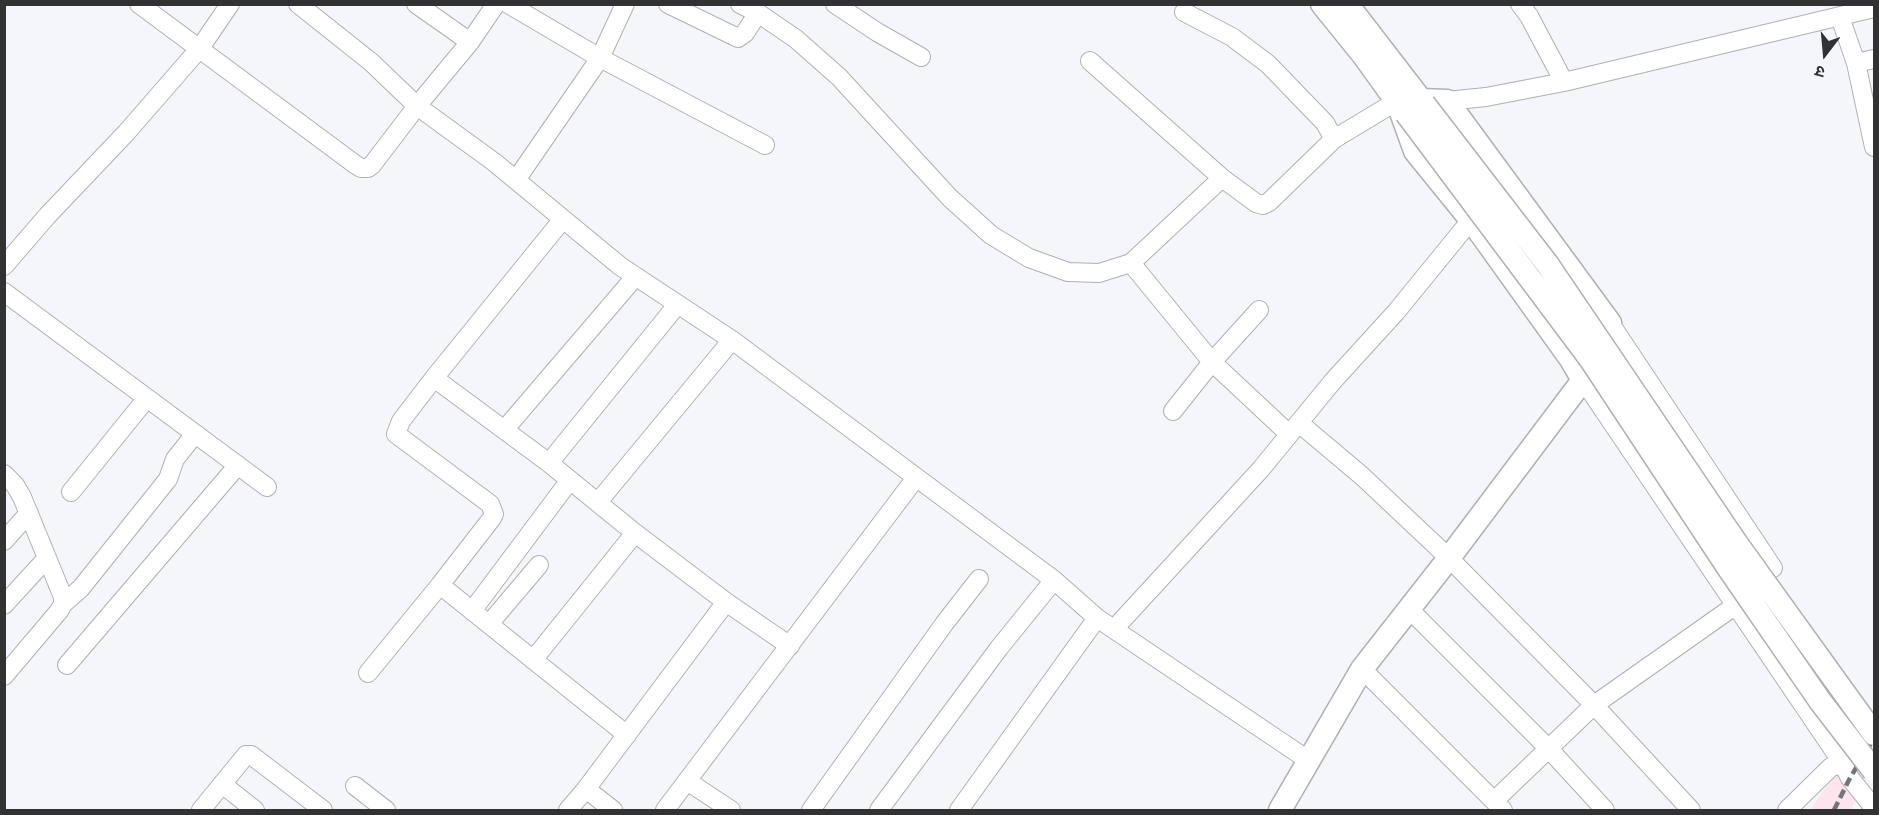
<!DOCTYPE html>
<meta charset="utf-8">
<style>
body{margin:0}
#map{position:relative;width:1879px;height:815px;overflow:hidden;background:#f5f6fc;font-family:"Roboto Condensed","Noto Sans Devanagari",sans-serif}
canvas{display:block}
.frame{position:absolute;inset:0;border:6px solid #323235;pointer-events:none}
.north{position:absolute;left:1795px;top:24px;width:60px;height:60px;-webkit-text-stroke:4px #f5f6fc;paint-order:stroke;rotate:196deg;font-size:16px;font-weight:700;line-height:24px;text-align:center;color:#323235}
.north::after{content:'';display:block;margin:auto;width:21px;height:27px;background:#323235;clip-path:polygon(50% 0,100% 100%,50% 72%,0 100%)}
</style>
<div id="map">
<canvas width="1879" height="815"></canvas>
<div class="frame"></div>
<div class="north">उ</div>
</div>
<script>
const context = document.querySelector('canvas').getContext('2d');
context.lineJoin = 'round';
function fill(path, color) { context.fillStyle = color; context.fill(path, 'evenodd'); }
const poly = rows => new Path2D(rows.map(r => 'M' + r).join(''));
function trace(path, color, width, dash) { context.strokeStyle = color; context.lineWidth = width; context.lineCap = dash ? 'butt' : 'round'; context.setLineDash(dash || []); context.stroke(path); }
const industrial = poly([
 [1837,772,1859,793,1851,810,1810,810]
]);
const minor = poly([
 [139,4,356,165,361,168,368,168,372,165,417,106,470,42,496,4],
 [298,4,371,62,417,106,494,162,620,266,732,340,1054,580,1097,618,1308,760],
 [416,4,470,42],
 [508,4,600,58,765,145],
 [668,4,738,38,745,33,758,13],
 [740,4,758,13,796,39,839,77,950,198,991,235,1029,258,1068,272,1099,273,1131,263,1222,178,1256,203,1263,205,1269,202,1334,139,1397,101],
 [835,4,877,32,921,57],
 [1520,4,1529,16,1564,82],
 [1184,12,1232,37,1268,64,1325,123,1334,139],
 [1840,17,1856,63,1874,147],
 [1090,61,1222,178],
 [1856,63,1874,59],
 [1447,101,1486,97,1564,82,1874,8],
 [516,180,600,58,625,4],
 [563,219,434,378,549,463,635,533,726,602,790,646],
 [1131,263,1212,362,1289,434],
 [4,266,48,215,126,133,200,48,230,4],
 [4,292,267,487],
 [1610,323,1773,568],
 [434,378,401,421,396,434,490,504,494,514,492,518,440,585,627,735],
 [1583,380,1843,764],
 [1173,411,1212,362,1259,310],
 [1299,423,1362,476,1449,558,1594,705,1691,810],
 [505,429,635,277],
 [549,463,677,305],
 [4,474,15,485,22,497,63,597,63,604,59,611,4,676],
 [71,492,147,398],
 [598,502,732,340],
 [4,541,29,513],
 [63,604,81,588,168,479,175,459,195,434],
 [4,605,47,558],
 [1409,609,1549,749,1605,810],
 [472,611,570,480],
 [489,624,539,565],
 [1114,629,1261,469,1333,381,1396,312,1471,220],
 [533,660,635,533],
 [67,665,238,465],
 [1362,669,1503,810],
 [368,673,440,585],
 [687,781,731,810],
 [222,784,255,810],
 [355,786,386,810],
 [1494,801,1594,705,1736,605],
 [201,810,246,755,251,755,323,810],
 [568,810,586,789],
 [613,810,586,789,726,602],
 [665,810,915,479],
 [811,810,944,624,979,579],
 [879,810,999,648,1054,580],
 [959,810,1097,618],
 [1787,810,1831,767,1843,764,1850,778,1874,808]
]);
const major = poly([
 [1322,4,1364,56,1405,113],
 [1347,4,1424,104],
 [1397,101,1415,151,1471,220,1570,358,1583,380],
 [1280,810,1362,669,1449,558,1583,380,1610,323,1447,101,1421,100]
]);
const rail = poly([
 [1834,810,1850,778,1874,738]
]);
const majorBridge = poly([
 [1424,104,1548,265,1737,544,1874,734],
 [1406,113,1591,360,1729,569,1820,701,1874,771]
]);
fill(industrial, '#fee4ec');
trace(minor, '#afafb5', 20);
trace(major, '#afafb5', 25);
trace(minor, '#fff', 18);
trace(major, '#fff', 22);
trace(rail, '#747478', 4.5, [9, 4.5]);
trace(majorBridge, '#afafb5', 25, []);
trace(majorBridge, '#fff', 22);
</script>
